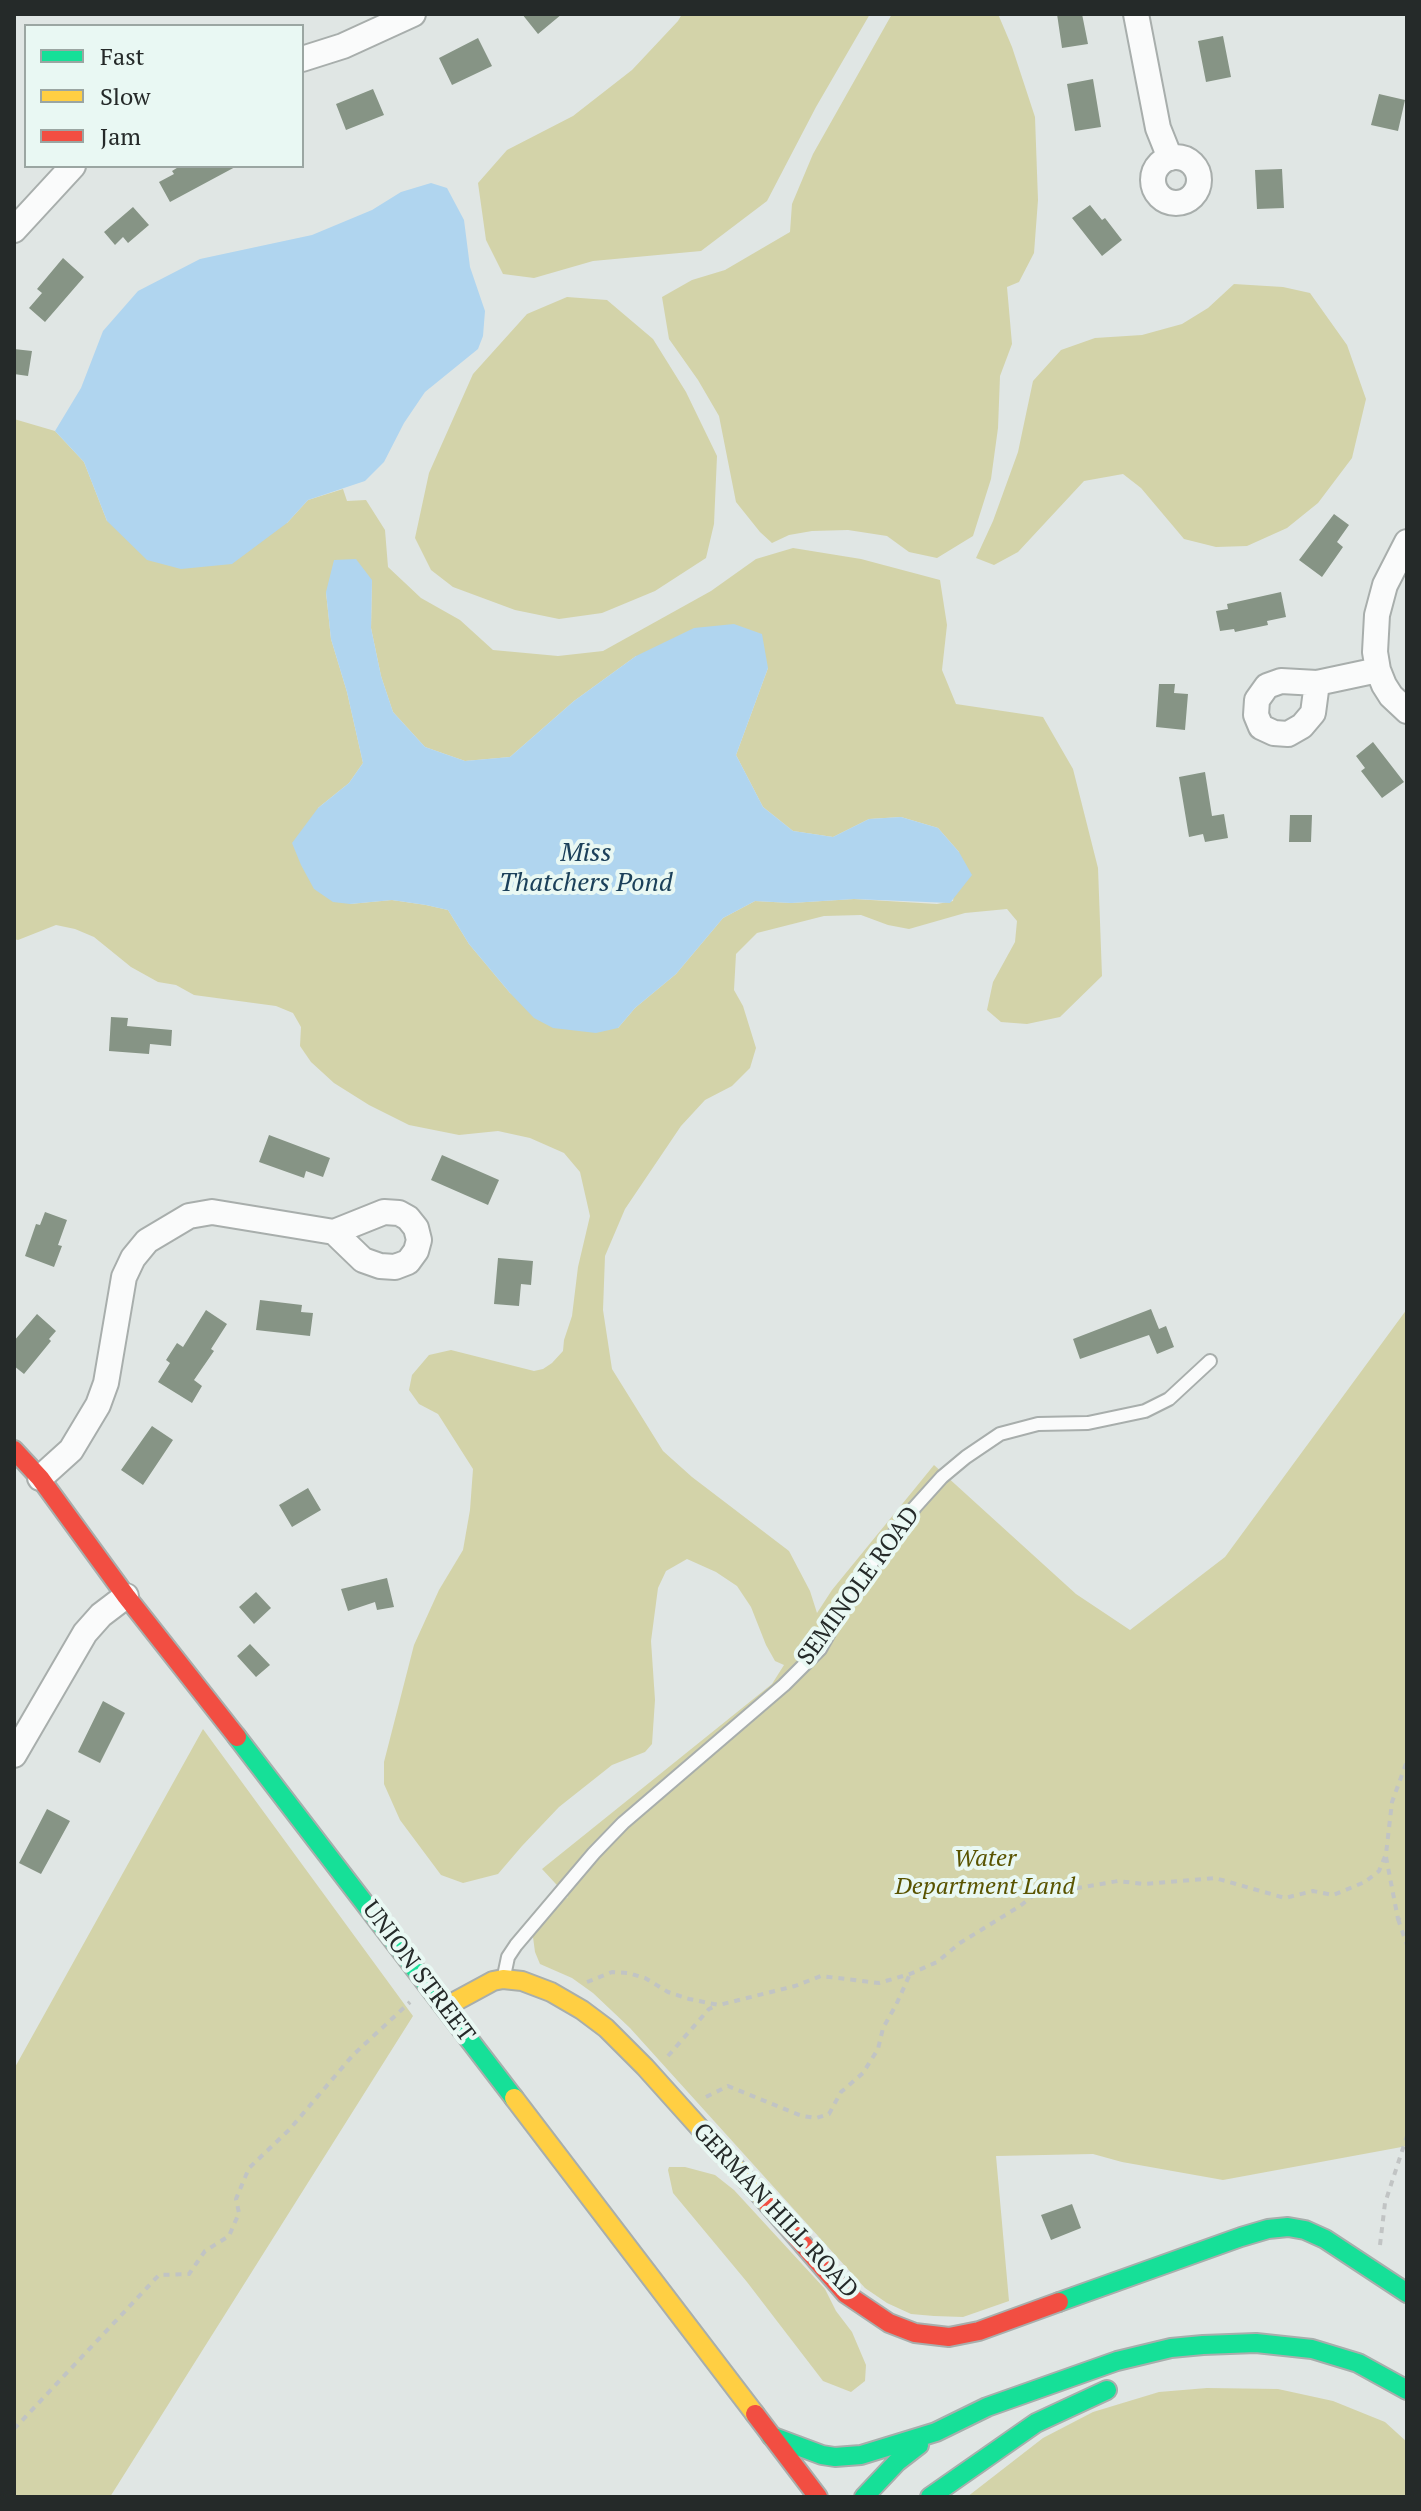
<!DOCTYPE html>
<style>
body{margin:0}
#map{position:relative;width:1421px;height:2511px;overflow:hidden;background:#e0e6e4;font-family:"PT Serif",serif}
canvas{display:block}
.frame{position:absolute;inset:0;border:16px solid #252a29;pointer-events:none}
.legend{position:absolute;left:24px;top:24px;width:280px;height:144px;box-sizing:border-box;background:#e9f8f3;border:2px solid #9ba6a2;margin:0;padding:10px 14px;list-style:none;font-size:24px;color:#252a29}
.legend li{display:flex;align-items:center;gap:16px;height:40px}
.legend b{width:40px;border:2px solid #9ba6a2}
</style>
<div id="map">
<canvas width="1421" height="2511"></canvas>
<div class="frame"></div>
<ul class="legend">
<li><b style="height:10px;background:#16e098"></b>Fast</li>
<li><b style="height:10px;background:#ffcf43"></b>Slow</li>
<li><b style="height:10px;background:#f24e42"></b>Jam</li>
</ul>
</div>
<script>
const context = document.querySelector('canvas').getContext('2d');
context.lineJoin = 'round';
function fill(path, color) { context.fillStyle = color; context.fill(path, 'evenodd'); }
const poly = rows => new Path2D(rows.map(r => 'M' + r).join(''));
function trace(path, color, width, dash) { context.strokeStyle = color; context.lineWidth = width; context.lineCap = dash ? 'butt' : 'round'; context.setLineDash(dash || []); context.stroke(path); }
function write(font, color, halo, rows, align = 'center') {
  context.font = font + ' "PT Serif",serif'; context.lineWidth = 8; context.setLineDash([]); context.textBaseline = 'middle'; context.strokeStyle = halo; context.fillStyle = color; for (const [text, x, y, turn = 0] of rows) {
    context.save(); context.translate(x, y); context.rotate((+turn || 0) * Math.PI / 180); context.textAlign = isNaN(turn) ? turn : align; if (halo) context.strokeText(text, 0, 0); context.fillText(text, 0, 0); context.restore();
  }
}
const green = poly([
 [682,14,870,14,816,107,767,201,701,251,593,261,534,278,503,274,486,240,478,183,507,150,573,116,632,70,678,21],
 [892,14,998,14,1012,47,1035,117,1038,200,1034,253,1019,282,1007,287,1012,344,1000,376,998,428,991,479,973,536,937,558,909,552,887,536,848,530,812,531,789,535,772,543,760,532,736,502,719,416,698,380,669,339,662,297,692,280,725,270,790,232,792,204,813,154],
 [1234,284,1283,287,1310,293,1347,345,1366,399,1352,458,1318,503,1287,528,1247,546,1216,547,1184,539,1141,488,1123,474,1084,481,1018,552,994,565,976,558,993,521,1018,452,1033,381,1061,350,1095,338,1142,335,1182,324,1208,308],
 [567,297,607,300,653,339,686,392,717,456,714,524,706,558,655,591,602,613,559,619,515,610,453,587,431,570,415,538,429,473,473,374,527,314],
 [14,419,55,431,84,462,107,521,287,523,308,500,343,489,347,501,366,500,385,530,388,567,421,598,460,620,493,650,558,656,603,651,711,591,756,559,793,548,861,559,940,580,947,625,942,670,956,704,1043,717,1073,769,1098,868,1102,976,1060,1017,1027,1024,1001,1022,987,1010,993,982,1015,942,1017,921,1007,909,965,913,909,929,888,925,861,915,824,916,757,933,736,954,734,990,743,1006,756,1048,750,1068,732,1086,705,1100,681,1126,625,1209,605,1256,603,1310,612,1369,663,1451,692,1477,789,1551,810,1591,817,1613,832,1590,934,1465,1076,1594,1130,1630,1225,1557,1407,1309,1407,2146,1223,2180,1122,2162,1093,2154,996,2156,1009,2301,963,2317,934,2316,911,2314,887,2303,865,2288,630,2028,593,1993,572,1978,540,1964,535,1952,533,1937,537,1921,543,1913,568,1897,542,1869,772,1684,784,1665,775,1661,766,1645,751,1607,737,1586,716,1572,687,1559,666,1571,658,1588,651,1641,655,1700,652,1744,645,1752,612,1765,559,1807,522,1846,498,1874,463,1883,441,1875,400,1820,384,1784,384,1762,414,1645,439,1590,463,1550,470,1510,473,1469,438,1414,419,1404,409,1390,412,1375,429,1355,451,1350,534,1371,543,1369,552,1363,563,1351,564,1340,572,1316,578,1267,590,1216,580,1172,564,1153,530,1138,498,1131,459,1135,409,1125,369,1105,334,1083,311,1062,300,1046,301,1027,293,1013,276,1006,194,995,176,985,158,982,131,967,94,937,75,929,56,925,18,940,14,939],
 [372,580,371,628,381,676,393,712,425,747,465,761,510,757,574,701,636,656,768,668,736,755,763,807,793,831,833,837,869,819,901,817,938,828,959,852,953,901,937,904,854,899,791,903,755,901,723,918,676,974,635,1008,618,1028,510,993,469,944,448,910,426,905,392,900,350,904,318,808,349,783,363,763,347,692,331,639,326,592],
 [203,1729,413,2016,110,2497,14,2497,14,2069],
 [669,2167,685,2167,715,2175,734,2190,825,2289,836,2311,852,2332,866,2365,865,2381,851,2392,823,2381,747,2282,673,2193,668,2170],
 [1207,2388,1278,2389,1333,2401,1385,2422,1407,2442,1407,2497,967,2497,1043,2438,1093,2412,1159,2392]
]);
const water = poly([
 [431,183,447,188,464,220,470,267,485,311,483,336,478,349,425,392,404,423,384,462,365,481,308,500,287,523,232,564,181,569,147,560,107,521,84,462,55,431,81,388,103,331,138,291,200,259,312,235,372,210,401,192],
 [356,559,372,580,371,628,381,676,393,712,425,747,465,761,510,757,574,701,636,656,694,628,734,624,762,634,768,668,736,755,763,807,793,831,833,837,869,819,901,817,938,828,959,852,972,875,950,903,854,899,791,903,755,901,723,918,676,974,635,1008,618,1028,596,1033,553,1028,534,1018,510,993,469,944,448,910,426,905,392,900,350,904,333,902,314,889,301,865,292,843,318,808,349,783,363,763,347,692,331,639,326,592,334,560]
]);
const building = poly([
 [522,14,562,14,538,34],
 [1057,14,1082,14,1088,44,1062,48],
 [1223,36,1231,77,1206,82,1198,41],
 [478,38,492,66,452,85,439,58],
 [1093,79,1101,127,1075,131,1067,84],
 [373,89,384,115,346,130,336,104],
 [1379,94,1405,100,1398,131,1371,125],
 [180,166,237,166,170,202,159,182,174,174,172,171],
 [1282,169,1284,208,1257,209,1255,170],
 [1090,205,1102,220,1105,218,1122,240,1102,256,1072,218],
 [133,207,149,225,128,243,123,237,115,245,104,232],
 [63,258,84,277,45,322,29,308,42,293,37,289],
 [14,349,32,351,28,376,14,374],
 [1334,514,1349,525,1337,542,1343,547,1322,577,1299,560],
 [1281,592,1286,617,1267,621,1268,625,1235,632,1234,629,1220,631,1216,611,1228,609,1227,604],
 [1159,684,1175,684,1174,693,1188,694,1185,730,1156,727],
 [1373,742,1404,782,1382,798,1361,771,1365,768,1356,756],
 [1205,772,1212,816,1224,814,1228,838,1205,842,1203,834,1189,837,1179,777],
 [1290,815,1312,815,1311,842,1289,842],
 [111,1017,128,1018,127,1026,172,1030,171,1046,150,1044,149,1054,109,1051],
 [269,1135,330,1158,323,1177,306,1171,304,1178,259,1162],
 [442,1155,499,1180,488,1205,431,1180],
 [45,1212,67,1220,58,1245,62,1246,54,1267,25,1256,36,1224,40,1225],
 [498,1258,533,1261,531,1285,521,1284,519,1306,494,1304],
 [260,1300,302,1305,301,1312,313,1313,310,1336,256,1330],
 [1151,1309,1159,1329,1166,1326,1174,1347,1157,1354,1149,1335,1080,1359,1073,1339],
 [206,1310,227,1324,211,1349,214,1351,194,1380,202,1386,192,1403,158,1382,170,1363,166,1360,177,1343,183,1347],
 [37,1314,56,1331,49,1339,51,1341,24,1374,14,1366,14,1341],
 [152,1426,173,1440,143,1485,121,1470],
 [308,1488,321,1510,292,1527,279,1505],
 [387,1578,394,1607,377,1610,375,1602,348,1611,341,1589],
 [256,1592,271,1608,254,1624,239,1607],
 [250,1644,270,1665,256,1677,237,1656],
 [103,1701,125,1713,100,1763,78,1752],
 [47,1809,70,1821,41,1874,19,1863],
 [1072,2204,1081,2228,1051,2240,1041,2215]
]);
const path = poly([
 [1386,1857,1398,1919,1407,1922],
 [1398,1919,1407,1945],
 [587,1982,612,1972,628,1973,645,1978,668,1992,689,1999,719,2005,795,1986,821,1976,879,1983,910,1974,937,1962,960,1943,1020,1906,1035,1894,1047,1890,1078,1888,1118,1881,1143,1884,1215,1878,1285,1898,1313,1891,1333,1895,1365,1882,1379,1871,1386,1854,1392,1802,1407,1761],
 [668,2056,709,2009,717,2005],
 [706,2097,728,2086,802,2116,816,2118,829,2114,841,2092,863,2073,878,2049,883,2028,896,2005,910,1974],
 [1380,2245,1385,2203,1407,2136],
 [14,2429,159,2275,189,2274,205,2251,229,2236,239,2213,236,2199,249,2168,289,2130,353,2055,410,2002]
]);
const lane = poly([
 [504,1976,508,1957,516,1945,594,1853,623,1823,784,1685,820,1649,859,1579,915,1507,942,1477,966,1457,1000,1434,1038,1424,1088,1423,1145,1411,1169,1399,1210,1361]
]);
const street = poly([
 [1136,14,1158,128,1170,158],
 [302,59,343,46,413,14],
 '1153 180a23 23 0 1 1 46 0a23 23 0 1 1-46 0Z',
 [14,230,73,166],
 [1407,542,1385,585,1377,615,1375,652,1378,670,1384,685,1391,696,1407,711],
 [1281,681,1317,683,1313,713,1302,726,1288,734,1274,733,1261,727,1256,715,1257,700,1267,686,1281,681],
 [1317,683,1378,670],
 [40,1478,71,1450,98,1405,106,1383,124,1277,133,1258,147,1241,189,1216,212,1212,334,1232,384,1212,399,1213,408,1218,416,1228,419,1240,416,1251,408,1262,395,1267,380,1266,363,1260,334,1232],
 [14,1755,85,1633,101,1615,126,1596]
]);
const fast = poly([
 [237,1737,514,2098],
 [1059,2302,1241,2237,1268,2229,1288,2227,1305,2230,1325,2239,1407,2293],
 [771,2436,822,2455,835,2457,861,2455,936,2432,987,2407,1117,2361,1171,2348,1203,2345,1256,2343,1312,2349,1358,2363,1407,2390],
 [864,2497,897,2462,919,2445],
 [930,2497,1036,2423,1107,2390]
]);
const slow = poly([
 [445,2007,493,1981,503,1979,522,1981,551,1992,582,2010,606,2028,645,2067,768,2204],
 [514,2098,755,2414]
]);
const jam = poly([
 [14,1450,40,1478,126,1596,237,1737],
 [768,2204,846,2294,889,2323,915,2333,949,2337,979,2331,1059,2302],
 [755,2414,818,2497]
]);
const streetNames = [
 ["SEMINOLE ROAD",859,1586,-54],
 ["UNION STREET",418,1972,53],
 ["GERMAN HILL ROAD",775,2211,47]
];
const parkNames = [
 ["Water",985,1859],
 ["Department Land",985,1887]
];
const waterNames = [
 ["Miss",586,854],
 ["Thatchers Pond",586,884]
];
fill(green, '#d3d3a9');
fill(water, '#b0d5ef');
fill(building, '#869485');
trace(lane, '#a8aeac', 16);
trace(street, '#a8aeac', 28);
trace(fast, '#a8aeac', 22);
trace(slow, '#a8aeac', 22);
trace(jam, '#a8aeac', 22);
trace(path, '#c1c4c4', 4, [6, 6]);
trace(lane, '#fafbfb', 12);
trace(street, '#fafbfb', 24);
trace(fast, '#16e098', 18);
trace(slow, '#ffcf43', 18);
trace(jam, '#f24e42', 18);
write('24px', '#252a29', '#e9f8f3', streetNames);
write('italic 24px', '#595300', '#e9f8f3', parkNames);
write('italic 26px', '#1b405a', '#e9f8f3', waterNames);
</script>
